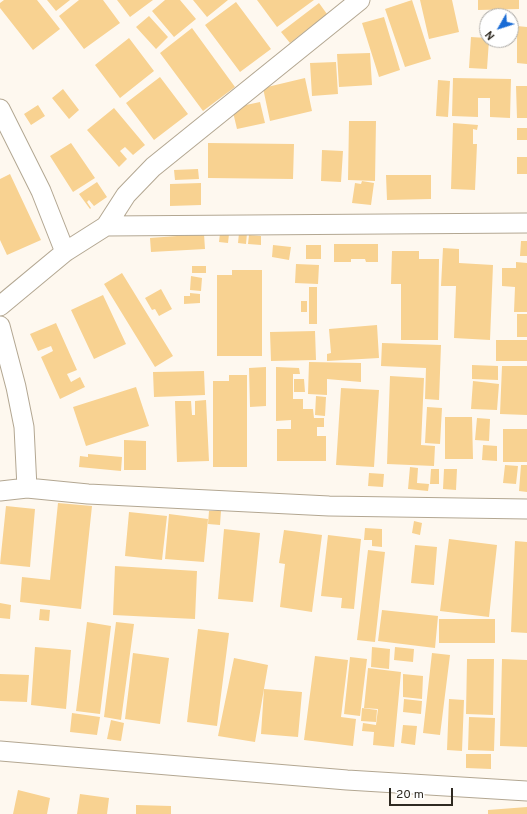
<!DOCTYPE html>
<style>
body{margin:0}
#map{position:relative;width:527px;height:814px;overflow:hidden;background:#fef8ef;font-family:Overpass,sans-serif}
canvas{display:block}
.north{position:absolute;left:479px;top:8px;width:40px;height:40px;box-sizing:border-box;background:#fff;border:1px solid #acaaa6;border-radius:50%;rotate:231deg;font-size:11px;font-weight:700;line-height:16px;text-align:center;color:#2f2a21}
.north::after{content:'';display:block;margin:auto;width:14px;height:18px;background:#196bd5;clip-path:polygon(50% 0,100% 100%,50% 72%,0 100%)}
.scale{position:absolute;left:389px;top:788px;width:64px;height:18px;box-sizing:border-box;border:2px solid #2f2a21;border-top:0;padding-left:5px;font-size:12px;line-height:14px;white-space:nowrap;color:#2f2a21;-webkit-text-stroke:3px #fff;paint-order:stroke}
</style>
<div id="map">
<canvas width="527" height="814"></canvas>
<div class="north">N</div>
<div class="scale">20 m</div>
</div>
<script>
const context = document.querySelector('canvas').getContext('2d');
context.lineJoin = 'round';
function fill(path, color) { context.fillStyle = color; context.fill(path, 'evenodd'); }
const poly = rows => new Path2D(rows.map(r => 'M' + r).join(''));
function trace(path, color, width, dash) { context.strokeStyle = color; context.lineWidth = width; context.lineCap = dash ? 'butt' : 'round'; context.setLineDash(dash || []); context.stroke(path); }
const building = poly([
 [4,0,37,0,60,29,33,50,0,8,0,3],
 [47,0,70,0,56,11],
 [79,0,103,0,120,23,84,49,59,16],
 [117,0,153,0,130,17],
 [165,0,180,0,196,19,174,37,152,11],
 [193,0,228,0,207,17],
 [257,0,314,0,277,27],
 [412,0,431,59,405,67,385,9],
 [420,0,452,0,459,32,429,39],
 [478,0,519,0,519,9,478,10],
 [236,2,271,49,240,72,205,25],
 [319,3,327,14,290,43,281,32],
 [149,16,168,37,156,49,136,27],
 [384,17,400,70,379,77,362,23],
 [517,26,527,27,527,64,517,63],
 [192,28,235,87,203,111,160,53],
 [471,37,487,38,487,40,489,40,487,69,469,68],
 [129,38,154,71,120,98,95,65],
 [370,53,372,85,339,87,337,54],
 [336,62,338,94,312,96,310,63],
 [160,77,188,114,154,140,126,103],
 [305,78,312,111,270,121,263,88],
 [453,78,511,79,510,118,490,117,490,98,478,98,478,117,452,116],
 [438,80,450,81,448,117,436,116],
 [516,86,527,86,527,118,517,118],
 [63,89,79,110,69,119,52,98],
 [260,102,265,123,237,129,232,108],
 [38,105,45,116,31,125,24,114],
 [114,108,145,145,133,155,125,147,120,151,127,159,119,167,87,130],
 [349,121,376,121,375,181,348,180],
 [453,123,478,125,477,130,473,129,473,144,477,144,475,190,451,189],
 [517,128,527,128,527,140,517,140],
 [71,143,95,178,73,192,50,156],
 [208,143,294,144,293,179,208,178],
 [322,150,343,151,341,182,321,181],
 [517,157,527,157,527,174,517,174],
 [198,169,199,179,175,180,174,170],
 [10,174,41,240,7,255,0,240,0,179],
 [386,175,431,175,431,199,387,200],
 [362,181,374,183,371,205,352,203,355,183,361,184],
 [97,182,107,197,94,206,89,200,87,202,91,208,90,209,79,194],
 [201,183,201,205,170,206,170,184],
 [220,233,229,234,228,243,219,242],
 [239,233,247,233,246,244,238,243],
 [204,234,205,249,151,252,150,238],
 [249,235,261,236,261,245,248,244],
 [521,241,527,241,527,256,520,256],
 [334,244,378,244,378,262,366,262,365,259,351,259,351,262,334,262],
 [273,245,291,247,289,260,272,257],
 [306,245,321,245,321,259,306,259],
 [443,248,459,249,459,263,493,265,490,340,454,338,456,286,441,286],
 [392,251,419,251,419,259,439,259,438,340,401,340,401,284,391,284],
 [516,262,527,263,527,312,514,312,515,287,502,286,502,268,516,268],
 [296,264,319,265,318,284,295,283],
 [192,266,206,266,206,273,192,273],
 [232,270,262,270,262,356,217,356,217,275,232,275],
 [122,273,173,356,155,367,104,284],
 [191,276,202,278,201,291,190,290],
 [309,287,317,287,317,324,309,324],
 [161,289,172,309,159,316,155,309,152,310,145,298],
 [190,293,200,294,200,303,184,304,184,296,190,296],
 [103,295,126,344,94,359,71,310],
 [301,301,307,301,307,312,301,312],
 [517,314,527,314,527,337,517,337],
 [56,323,77,370,67,374,71,382,80,377,85,387,60,399,41,357,53,351,51,346,38,351,30,334],
 [377,325,379,358,327,361,327,354,331,353,329,329],
 [315,331,316,360,271,361,270,332],
 [496,340,527,340,527,361,496,361],
 [382,343,441,345,439,400,425,399,426,368,381,366],
 [309,362,361,363,361,382,327,379,327,395,308,394],
 [472,365,498,366,498,380,472,379],
 [502,366,527,366,527,415,500,414],
 [266,367,266,406,250,407,249,368],
 [276,367,299,368,300,374,293,374,293,399,303,399,303,409,313,409,314,418,324,418,324,427,317,427,317,436,326,436,326,461,277,461,277,429,291,429,291,420,276,421],
 [204,371,205,395,154,397,153,372],
 [229,375,247,375,247,467,213,467,213,381,229,381],
 [390,376,424,378,421,445,435,446,434,466,387,464],
 [294,379,304,379,305,392,294,392],
 [473,381,499,384,497,410,471,409],
 [136,387,149,426,86,446,73,407],
 [341,388,379,390,374,467,336,465],
 [316,396,326,397,325,416,315,415],
 [206,400,209,461,177,462,175,401,191,401,192,415,195,415,195,401],
 [427,407,442,408,440,444,425,443],
 [445,417,472,417,473,459,445,459],
 [477,418,490,419,489,441,475,440],
 [503,429,527,429,527,462,503,462],
 [124,440,146,441,146,470,124,470],
 [483,445,497,446,497,461,482,460],
 [88,454,122,457,121,471,79,467,80,456,88,457],
 [505,465,518,466,516,484,503,483],
 [521,465,527,465,527,492,519,491],
 [410,467,418,468,417,483,429,484,428,491,408,489],
 [431,469,439,469,439,484,430,484],
 [444,469,457,469,456,490,443,489],
 [369,473,384,474,383,487,368,486],
 [58,503,92,506,81,609,20,602,22,577,50,580],
 [6,506,35,509,30,567,0,564],
 [209,511,221,511,220,525,208,524],
 [129,512,167,516,162,560,125,556],
 [169,514,208,519,204,562,165,559],
 [414,521,422,523,420,535,412,533],
 [365,528,382,529,382,547,372,546,372,540,364,540],
 [224,529,260,533,253,602,218,599],
 [284,530,322,535,312,612,280,607,285,564,279,563],
 [328,535,361,539,354,609,341,608,342,598,321,596],
 [449,539,497,545,489,617,440,611],
 [515,541,527,542,527,633,511,632],
 [415,545,437,547,434,585,411,583],
 [368,550,385,552,375,642,357,640],
 [115,566,197,571,195,619,113,615],
 [0,603,11,605,10,619,0,618],
 [40,609,50,610,49,621,39,620],
 [382,610,438,616,435,648,378,641],
 [439,619,495,619,495,643,439,643],
 [87,622,111,626,100,714,76,711],
 [116,622,134,624,121,720,104,717],
 [198,629,229,633,217,726,187,722],
 [35,647,71,650,66,709,31,705],
 [372,647,390,649,389,669,371,667],
 [395,647,414,649,413,662,394,660],
 [133,653,169,658,160,724,125,719],
 [432,653,450,655,440,735,423,733],
 [315,656,348,660,341,717,356,719,353,746,304,740],
 [350,657,367,659,360,716,344,714],
 [234,658,268,665,255,742,218,736],
 [467,659,494,659,493,715,466,714],
 [502,659,527,660,527,747,500,746],
 [368,668,401,672,394,747,373,745,374,732,362,731,363,723,376,725,378,709,364,708],
 [0,674,29,675,27,702,0,701],
 [403,674,423,676,422,699,403,697],
 [264,689,302,692,298,737,261,734],
 [404,699,422,701,421,714,403,712],
 [449,699,464,700,462,751,447,750],
 [362,708,377,710,376,722,361,721],
 [72,713,100,717,97,735,70,732],
 [469,717,495,718,494,751,468,750],
 [111,720,124,723,121,741,107,739],
 [403,725,417,726,415,745,401,743],
 [466,754,491,754,491,769,466,768],
 [18,790,50,798,47,814,13,814],
 [80,794,109,798,107,814,77,814],
 [136,805,171,806,171,814,136,814],
 [527,807,527,814,488,814,488,810]
]);
const street = poly([
 [0,109,41,191,65,252],
 [106,226,527,223],
 [0,306,65,252,106,226,126,195,153,167,360,0],
 [0,326,16,387,24,427,27,488],
 [0,491,27,488,88,494,329,506,527,509],
 [0,751,347,780,527,791]
]);
fill(building, '#f8d291');
trace(street, '#b3a792', 21);
trace(street, '#fff', 19);
</script>
